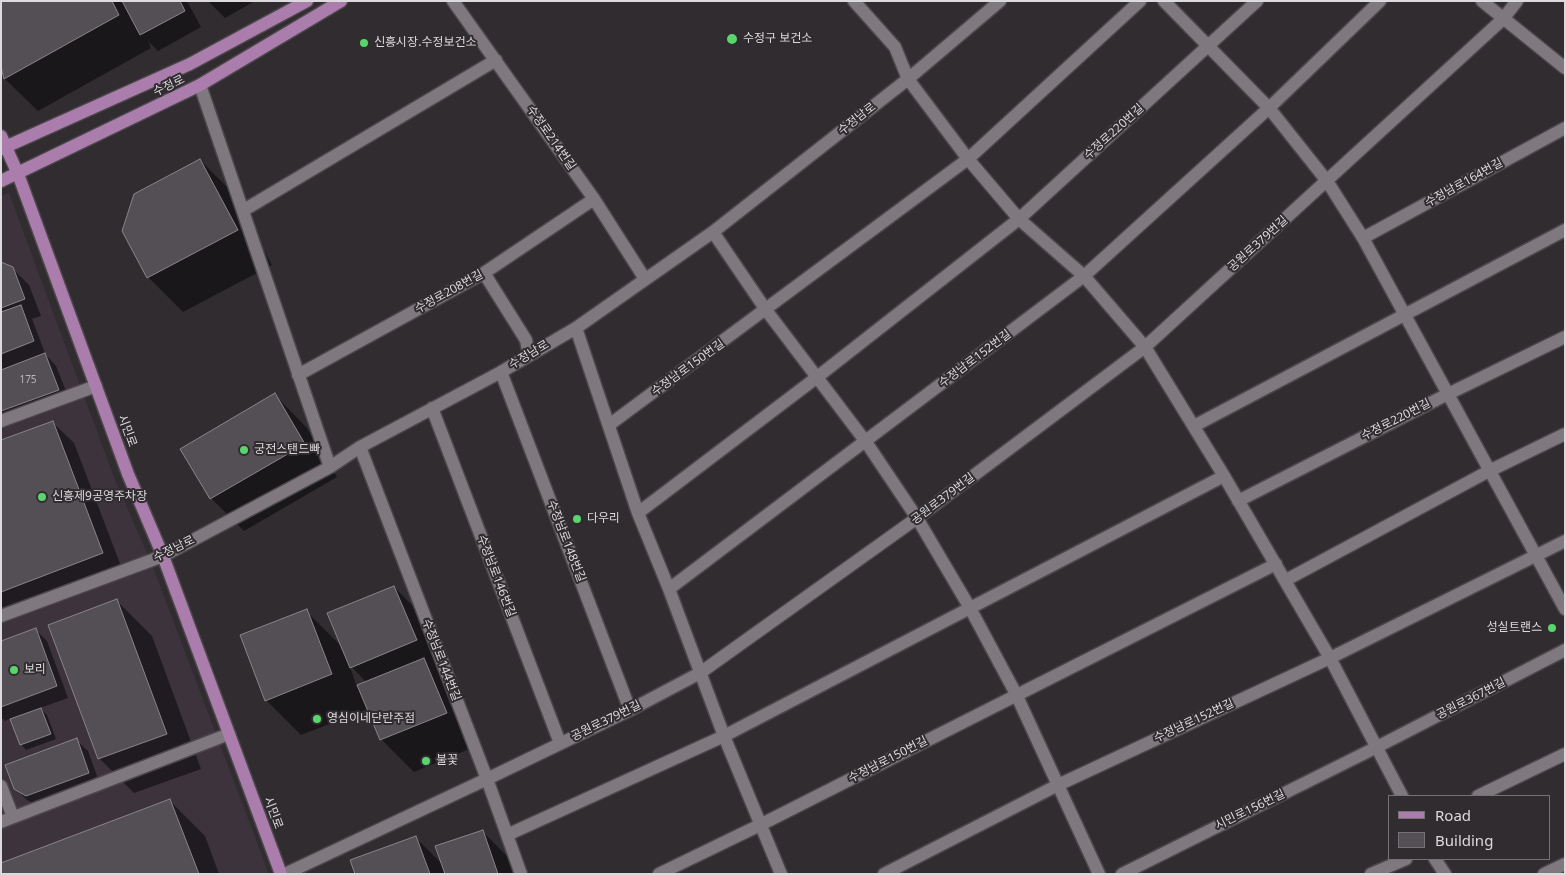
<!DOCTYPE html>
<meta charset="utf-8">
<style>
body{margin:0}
#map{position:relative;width:1566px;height:875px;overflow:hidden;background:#302c30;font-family:"Noto Sans",sans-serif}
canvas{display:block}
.frame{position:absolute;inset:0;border:2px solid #dddadd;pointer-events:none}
.legend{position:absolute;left:1388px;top:795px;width:162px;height:65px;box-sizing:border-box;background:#302c30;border:1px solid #757275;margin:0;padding:6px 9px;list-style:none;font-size:15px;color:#dddadd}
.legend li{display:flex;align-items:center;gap:10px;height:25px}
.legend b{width:25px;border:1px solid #757275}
</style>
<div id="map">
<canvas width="1566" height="875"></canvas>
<div class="frame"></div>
<ul class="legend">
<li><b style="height:6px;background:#ab7dac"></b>Road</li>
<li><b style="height:14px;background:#544f54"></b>Building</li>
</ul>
</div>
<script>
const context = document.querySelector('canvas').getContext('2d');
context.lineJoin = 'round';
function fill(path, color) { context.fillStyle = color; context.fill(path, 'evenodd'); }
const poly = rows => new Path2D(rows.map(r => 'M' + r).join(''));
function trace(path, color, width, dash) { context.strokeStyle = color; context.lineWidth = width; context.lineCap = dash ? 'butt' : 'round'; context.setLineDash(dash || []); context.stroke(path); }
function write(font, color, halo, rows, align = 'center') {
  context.font = font + ' "Noto Sans","Noto Sans KR",sans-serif'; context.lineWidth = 4; context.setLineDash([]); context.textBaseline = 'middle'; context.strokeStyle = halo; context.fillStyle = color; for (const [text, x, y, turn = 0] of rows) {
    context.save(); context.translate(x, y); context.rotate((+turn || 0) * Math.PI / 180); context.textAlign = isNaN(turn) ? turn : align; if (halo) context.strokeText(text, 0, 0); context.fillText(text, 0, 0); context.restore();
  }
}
const built = poly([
 [9,193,115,480,151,562,269,874,1,874,1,196]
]);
const shadow = poly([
 [1,1,187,1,201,27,158,51,148,41,151,48,38,111,5,79,1,62],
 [208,1,255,1,225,18],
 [200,160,235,195,272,265,183,312,148,277],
 [1,263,12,268,29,285,41,316,32,319,45,353,44,353,56,366,70,401,1,427],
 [275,395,307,428,337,477,244,531,211,498,182,449],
 [52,422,74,443,124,574,1,621,1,441],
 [394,587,427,620,449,673,441,676,456,692,479,745,414,772,381,739,368,709,301,735,266,700,306,611,343,648],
 [349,664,367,683,357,687],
 [117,601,152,636,201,769,134,793,99,758],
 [36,630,47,641,68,698,40,708,47,715,56,739,26,750,21,744,11,718,5,721,1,717,1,642],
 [76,740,88,751,100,784,39,807,27,800,15,788],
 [170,801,205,836,219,874,1,874],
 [483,832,518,867,520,874,356,874,416,838,443,865]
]);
const building = poly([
 [1,1,112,1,119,15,4,79,1,67,1,1],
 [122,1,180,1,185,11,140,35,122,1],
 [200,159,238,230,147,278,122,231,134,194,200,159],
 [1,262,13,267,25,299,1,308,1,262],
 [21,305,34,341,1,354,1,312,21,305],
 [45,353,59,390,1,411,1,370,45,353],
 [275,393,305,444,210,499,180,449,275,393],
 [53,421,103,553,1,592,1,440,53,421],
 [394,586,417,640,350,668,327,613,394,586],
 [117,599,167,734,98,759,48,625,117,599],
 [307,609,332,674,265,701,240,635,307,609],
 [36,628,57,686,1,707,1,641,36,628],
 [424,658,447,713,380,740,357,685,424,658],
 [41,708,51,734,20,745,10,719,41,708],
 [77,738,89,773,26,796,14,789,5,765,77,738],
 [170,799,199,874,1,874,1,863,170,799],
 [483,830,498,874,445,874,435,846,483,830],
 [416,836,430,874,355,874,350,860,416,836]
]);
const minor = poly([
 [453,1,594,199,645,279],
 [854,1,895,47,908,79,968,159,1019,219,1084,276,1145,347,1224,476,1330,658,1402,796],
 [1164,1,1269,108,1327,181,1363,238,1565,609],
 [1482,1,1565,68],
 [200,85,330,467],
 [244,210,496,60],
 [713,232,766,310,866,442,917,518,970,608,1016,694,1099,874],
 [1363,238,1565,128],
 [484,273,526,340,529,355],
 [576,328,638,513,669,589,724,736,781,874],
 [501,372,630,710],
 [298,375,484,273,594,199],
 [432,408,560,743],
 [1,421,96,386],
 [609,425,968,159,1140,1],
 [1194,426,1565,230],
 [360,447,487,779,521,874],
 [1238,501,1448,394,1565,337],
 [638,513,816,378,1019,219,1257,1],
 [1286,580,1489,471,1565,434],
 [669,589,1084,276,1269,108,1380,1],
 [1,616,163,556,330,467,360,447,501,372,576,328,713,232,908,79,1000,1],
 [1,786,13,817],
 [1478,796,1565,754],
 [1,822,229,734],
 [507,835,724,736,1224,476],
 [1435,859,1445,874],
 [285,874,487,779,630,710,700,673,917,518,1145,347,1503,19,1517,1],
 [659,874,760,825,1276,564],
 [884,874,1058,785,1330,658,1565,541],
 [1122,874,1377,747,1565,650],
 [1371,874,1406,859],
 [1544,874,1565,864]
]);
const major = poly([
 [1,136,18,174,128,474,163,556,281,874],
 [1,149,190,64,307,1],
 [1,181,200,85,341,1]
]);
const markers = [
 [732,39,6,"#5ad56e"],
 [364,43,5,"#5ad56e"],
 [244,450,5,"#5ad56e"],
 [42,497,5,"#5ad56e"],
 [577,519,5,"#5ad56e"],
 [1552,628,5,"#5ad56e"],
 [14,670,5,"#5ad56e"],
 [317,719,5,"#5ad56e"],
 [426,761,5,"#5ad56e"]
];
const numberNames = [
 ["175",28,380]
];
const poiNames = [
 ["수정구 보건소",743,39],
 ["신흥시장.수정보건소",374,43],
 ["궁전스탠드빠",254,450],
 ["신흥제9공영주차장",52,497],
 ["다우리",587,519],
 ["성실트랜스",1542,628,"right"],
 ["보리",24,670],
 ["영심이네단란주점",327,719],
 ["불꽃",436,761]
];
const streetNames = [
 ["수정로",169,86,-26],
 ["수정남로",857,119,-38],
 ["수정로220번길",1114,132,-42],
 ["수정로214번길",551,138,55],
 ["수정남로164번길",1464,183,-29],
 ["공원로379번길",1258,244,-42],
 ["수정로208번길",449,292,-29],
 ["수정남로",529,355,-31],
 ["수정남로152번길",975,359,-37],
 ["수정남로150번길",688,368,-36],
 ["수정로220번길",1396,420,-27],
 ["시민로",127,431,70],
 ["공원로379번길",943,499,-37],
 ["수정남로148번길",566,541,69],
 ["수정남로",174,549,-26],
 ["수정남로146번길",496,576,69],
 ["수정남로144번길",441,660,69],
 ["공원로367번길",1471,699,-27],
 ["공원로379번길",606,721,-26],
 ["수정남로152번길",1194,721,-25],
 ["수정남로150번길",888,760,-27],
 ["시민로156번길",1250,810,-26],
 ["시민로",273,813,70]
];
fill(built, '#3c333c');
fill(shadow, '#0007');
fill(building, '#544f54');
trace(building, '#8a848a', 1);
trace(minor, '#4b474b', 15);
trace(major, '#4b474b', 15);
trace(minor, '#7f797f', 12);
trace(major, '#ab7dac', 12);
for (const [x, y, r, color] of markers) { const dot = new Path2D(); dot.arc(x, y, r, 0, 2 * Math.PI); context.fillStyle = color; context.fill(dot); trace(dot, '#302c30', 2); }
write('10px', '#bbb7bb', null, numberNames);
write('12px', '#dddadd', '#302c30', poiNames, 'left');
write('12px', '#dddadd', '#302c30', streetNames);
</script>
